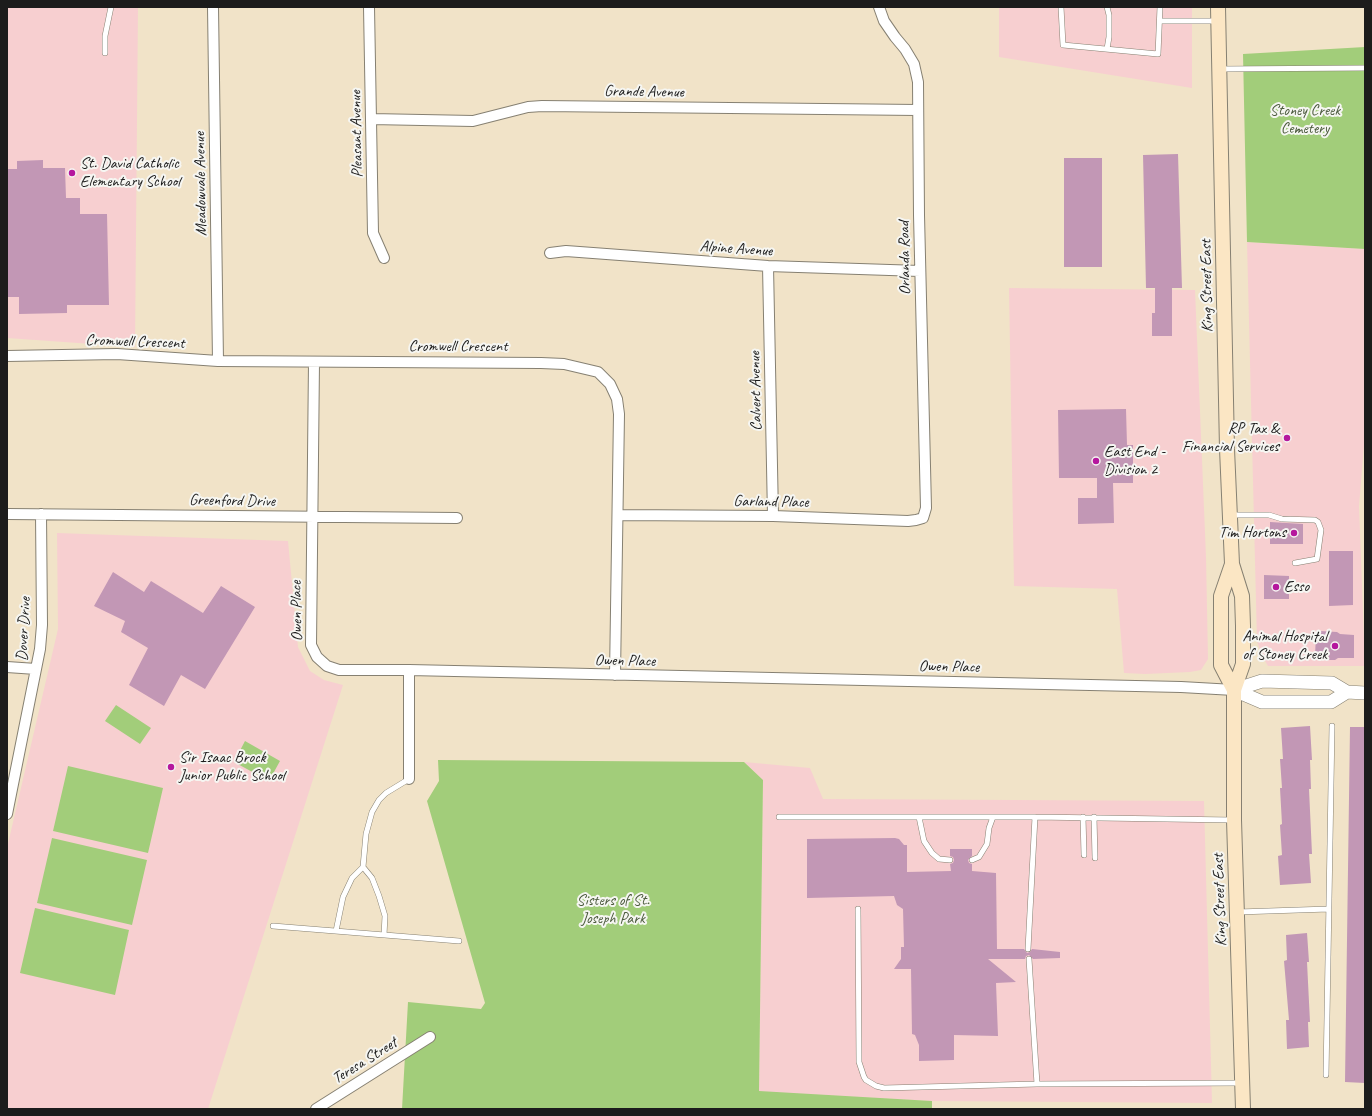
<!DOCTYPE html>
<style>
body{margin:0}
#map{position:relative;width:1372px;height:1116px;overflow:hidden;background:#f1e3c8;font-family:Caveat,sans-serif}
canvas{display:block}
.frame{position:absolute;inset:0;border:8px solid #1c1c1c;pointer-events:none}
</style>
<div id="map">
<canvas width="1372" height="1116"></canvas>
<div class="frame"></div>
</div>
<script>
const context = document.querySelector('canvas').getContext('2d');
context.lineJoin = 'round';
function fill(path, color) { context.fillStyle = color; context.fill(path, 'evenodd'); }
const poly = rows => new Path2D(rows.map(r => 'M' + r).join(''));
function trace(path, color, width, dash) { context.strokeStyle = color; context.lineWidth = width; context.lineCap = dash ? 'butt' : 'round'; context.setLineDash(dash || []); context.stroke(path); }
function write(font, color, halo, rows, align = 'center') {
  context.font = font + ' Caveat,sans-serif'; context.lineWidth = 4; context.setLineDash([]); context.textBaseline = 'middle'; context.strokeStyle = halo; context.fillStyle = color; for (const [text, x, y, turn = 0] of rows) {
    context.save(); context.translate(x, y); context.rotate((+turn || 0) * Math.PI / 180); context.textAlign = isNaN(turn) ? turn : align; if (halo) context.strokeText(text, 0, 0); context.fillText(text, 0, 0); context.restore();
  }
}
const built = poly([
 [7,7,138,7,135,347,7,338],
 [999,7,1192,7,1192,88,999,57],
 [1247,242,1365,249,1365,433,1359,506,1365,666,1268,666,1262,656,1257,641],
 [1009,288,1195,290,1206,557,1208,659,1201,670,1190,672,1145,674,1124,673,1117,589,1014,586],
 [57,533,288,541,298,647,310,671,324,680,343,685,208,1109,7,1109,7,848,58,629],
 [744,762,810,768,823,799,1204,801,1212,1103,932,1101,759,1092,763,780]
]);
const green = poly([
 [1365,47,1365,249,1247,242,1243,54],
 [116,705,151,728,140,744,105,721],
 [245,741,280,761,269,781,234,762],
 [438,760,744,762,763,780,759,1091,932,1101,932,1109,402,1109,408,1002,481,1009,485,1003,427,801,439,781],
 [68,766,163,788,148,853,53,831],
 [52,838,147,860,132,925,37,903],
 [35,908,129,930,115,995,20,973]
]);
const building = poly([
 [1178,154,1182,288,1172,288,1172,336,1152,336,1152,313,1155,313,1155,288,1146,288,1143,155],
 [1064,158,1102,158,1102,267,1064,267],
 [43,160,43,168,65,168,66,198,80,198,80,214,107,214,109,305,67,305,67,313,19,314,19,297,7,297,7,169,17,169,17,161],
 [1126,409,1127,445,1133,445,1133,483,1113,483,1114,523,1078,524,1078,498,1097,498,1097,478,1059,478,1058,410],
 [1270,522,1303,524,1303,544,1270,544],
 [1329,551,1353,551,1353,605,1329,606],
 [113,572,144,592,151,581,203,613,221,586,255,607,205,689,181,675,164,706,129,685,148,648,121,632,125,621,94,606],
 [1264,575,1289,576,1289,599,1264,599],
 [1320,631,1337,632,1340,634,1354,635,1354,658,1338,658,1335,660,1319,660,1315,656,1316,633],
 [1310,726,1312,760,1310,760,1311,789,1309,789,1312,854,1309,854,1311,883,1280,885,1278,856,1282,855,1280,825,1282,824,1280,788,1282,788,1280,759,1283,759,1281,728],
 [1350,727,1365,727,1365,1083,1345,1082],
 [895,838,899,839,904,845,907,845,907,872,951,871,950,864,953,863,954,860,953,857,950,856,950,849,972,849,972,856,968,860,969,863,972,864,972,871,996,873,997,949,1024,949,1027,953,1030,952,1032,949,1060,952,1060,958,1033,959,1029,955,1026,956,1025,959,988,959,1016,982,996,983,998,1036,954,1035,954,1060,919,1061,919,1045,915,1035,912,1034,911,969,894,969,901,959,901,947,904,947,903,909,897,905,894,896,807,898,807,839],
 [1307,933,1309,962,1307,962,1310,1022,1308,1022,1309,1047,1287,1049,1286,1020,1289,1020,1284,961,1287,960,1286,935]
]);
const service = poly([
 [1061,7,1063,45,1158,54,1160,7],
 [1107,7,1109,15,1109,37,1107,49],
 [1160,21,1217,21],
 [105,53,105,36,111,7],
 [1220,69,1365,68],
 [1231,515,1269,515,1282,519,1315,520,1318,522,1321,530,1317,559,1295,563],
 [779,817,1035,817,1232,820],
 [919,817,924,841,932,853,939,859,950,860],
 [1083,817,1084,855],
 [1094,817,1095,858],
 [972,860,979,857,987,844,989,828,993,817],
 [363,867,372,878,379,896,385,916,384,935],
 [858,909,859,1062,864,1077,866,1080,876,1086,884,1088,1037,1084,1241,1083],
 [1238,912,1329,909],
 [273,926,459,941],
 [336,931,343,897,352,878,363,867,366,834,372,812,379,800,386,793,409,779],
 [1028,949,1035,817],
 [1029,959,1037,1084],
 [1326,1075,1332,726]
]);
const minor = poly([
 [213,7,218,361],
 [369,7,373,233,384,258],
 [371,119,473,121,528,107,542,106,918,110],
 [550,253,566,251,768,266,920,271],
 [768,266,773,516],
 [7,356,117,354,218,361,541,363,564,364,598,372,610,384,617,399,619,414,615,675],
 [314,362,311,645,317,657,327,666,339,670,409,670,1181,687,1234,690],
 [7,514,457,518],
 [618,515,773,516,908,521,916,520,923,518,926,508,919,215,918,82,914,64,905,49,895,37,884,21,879,7],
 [7,667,36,669],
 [409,779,409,670],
 [7,814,40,649,42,625,41,514],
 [316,1109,430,1037]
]);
const tertiary = poly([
 [1234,690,1262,681,1332,683,1347,692,1365,693],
 [1234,690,1262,702,1331,702,1347,692]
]);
const secondary = poly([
 [1218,7,1227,449,1232,564,1242,596,1243,626,1243,664,1234,690,1234,820,1243,1109],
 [1232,564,1221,596,1221,665,1234,690]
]);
const markers = [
 [72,173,4,"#b5179e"],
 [1287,438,4,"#b5179e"],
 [1096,461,4,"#b5179e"],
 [1294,533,4,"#b5179e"],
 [1276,587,4,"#b5179e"],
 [1335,646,4,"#b5179e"],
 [171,767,4,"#b5179e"]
];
const streetNames = [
 ["Grande Avenue",644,92,1],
 ["Pleasant Avenue",357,134,-91],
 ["Meadowvale Avenue",201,184,-91],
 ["Alpine Avenue",736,249,4],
 ["Orlanda Road",905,258,-91],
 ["King Street East",1207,286,-91],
 ["Cromwell Crescent",135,342,2],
 ["Cromwell Crescent",458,347],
 ["Calvert Avenue",756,391,-91],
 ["Greenford Drive",232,501,1],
 ["Garland Place",771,502,1],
 ["Owen Place",297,611,-91],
 ["Dover Drive",24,629,-87],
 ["Owen Place",625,661,1],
 ["Owen Place",949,667,1],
 ["King Street East",1220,900,-92],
 ["Teresa Street",365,1061,-32]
];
const parkNames = [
 ["Stoney Creek",1305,111],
 ["Cemetery",1305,129],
 ["Sisters of St.",613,901],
 ["Joseph Park",613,919]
];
const poiNames = [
 ["St. David Catholic",80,164],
 ["Elementary School",80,182],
 ["RP Tax &",1279,429,"right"],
 ["Financial Services",1279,447,"right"],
 ["East End -",1104,452],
 ["Division 2",1104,470],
 ["Tim Hortons",1286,533,"right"],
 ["Esso",1284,587],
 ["Animal Hospital",1327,637,"right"],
 ["of Stoney Creek",1327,655,"right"],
 ["Sir Isaac Brock",179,758],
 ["Junior Public School",179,776]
];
fill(built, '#f7cfd0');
fill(green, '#a2cd7a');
fill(building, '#c297b5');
trace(service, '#868072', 6);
trace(minor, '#868072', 12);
trace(tertiary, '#868072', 14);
trace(secondary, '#868072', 16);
trace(service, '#fff', 5);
trace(minor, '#fff', 10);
trace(tertiary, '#fff', 13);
trace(secondary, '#fbe6c4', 14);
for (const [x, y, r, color] of markers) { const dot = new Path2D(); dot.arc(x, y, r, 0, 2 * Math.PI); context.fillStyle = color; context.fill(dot); trace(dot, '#f6f6f2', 1.5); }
write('16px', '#1c1c1c', '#f6f6f2', streetNames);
write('16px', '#4b5a3d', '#f6f6f2', parkNames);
write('16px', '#1c1c1c', '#f6f6f2', poiNames, 'left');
</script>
